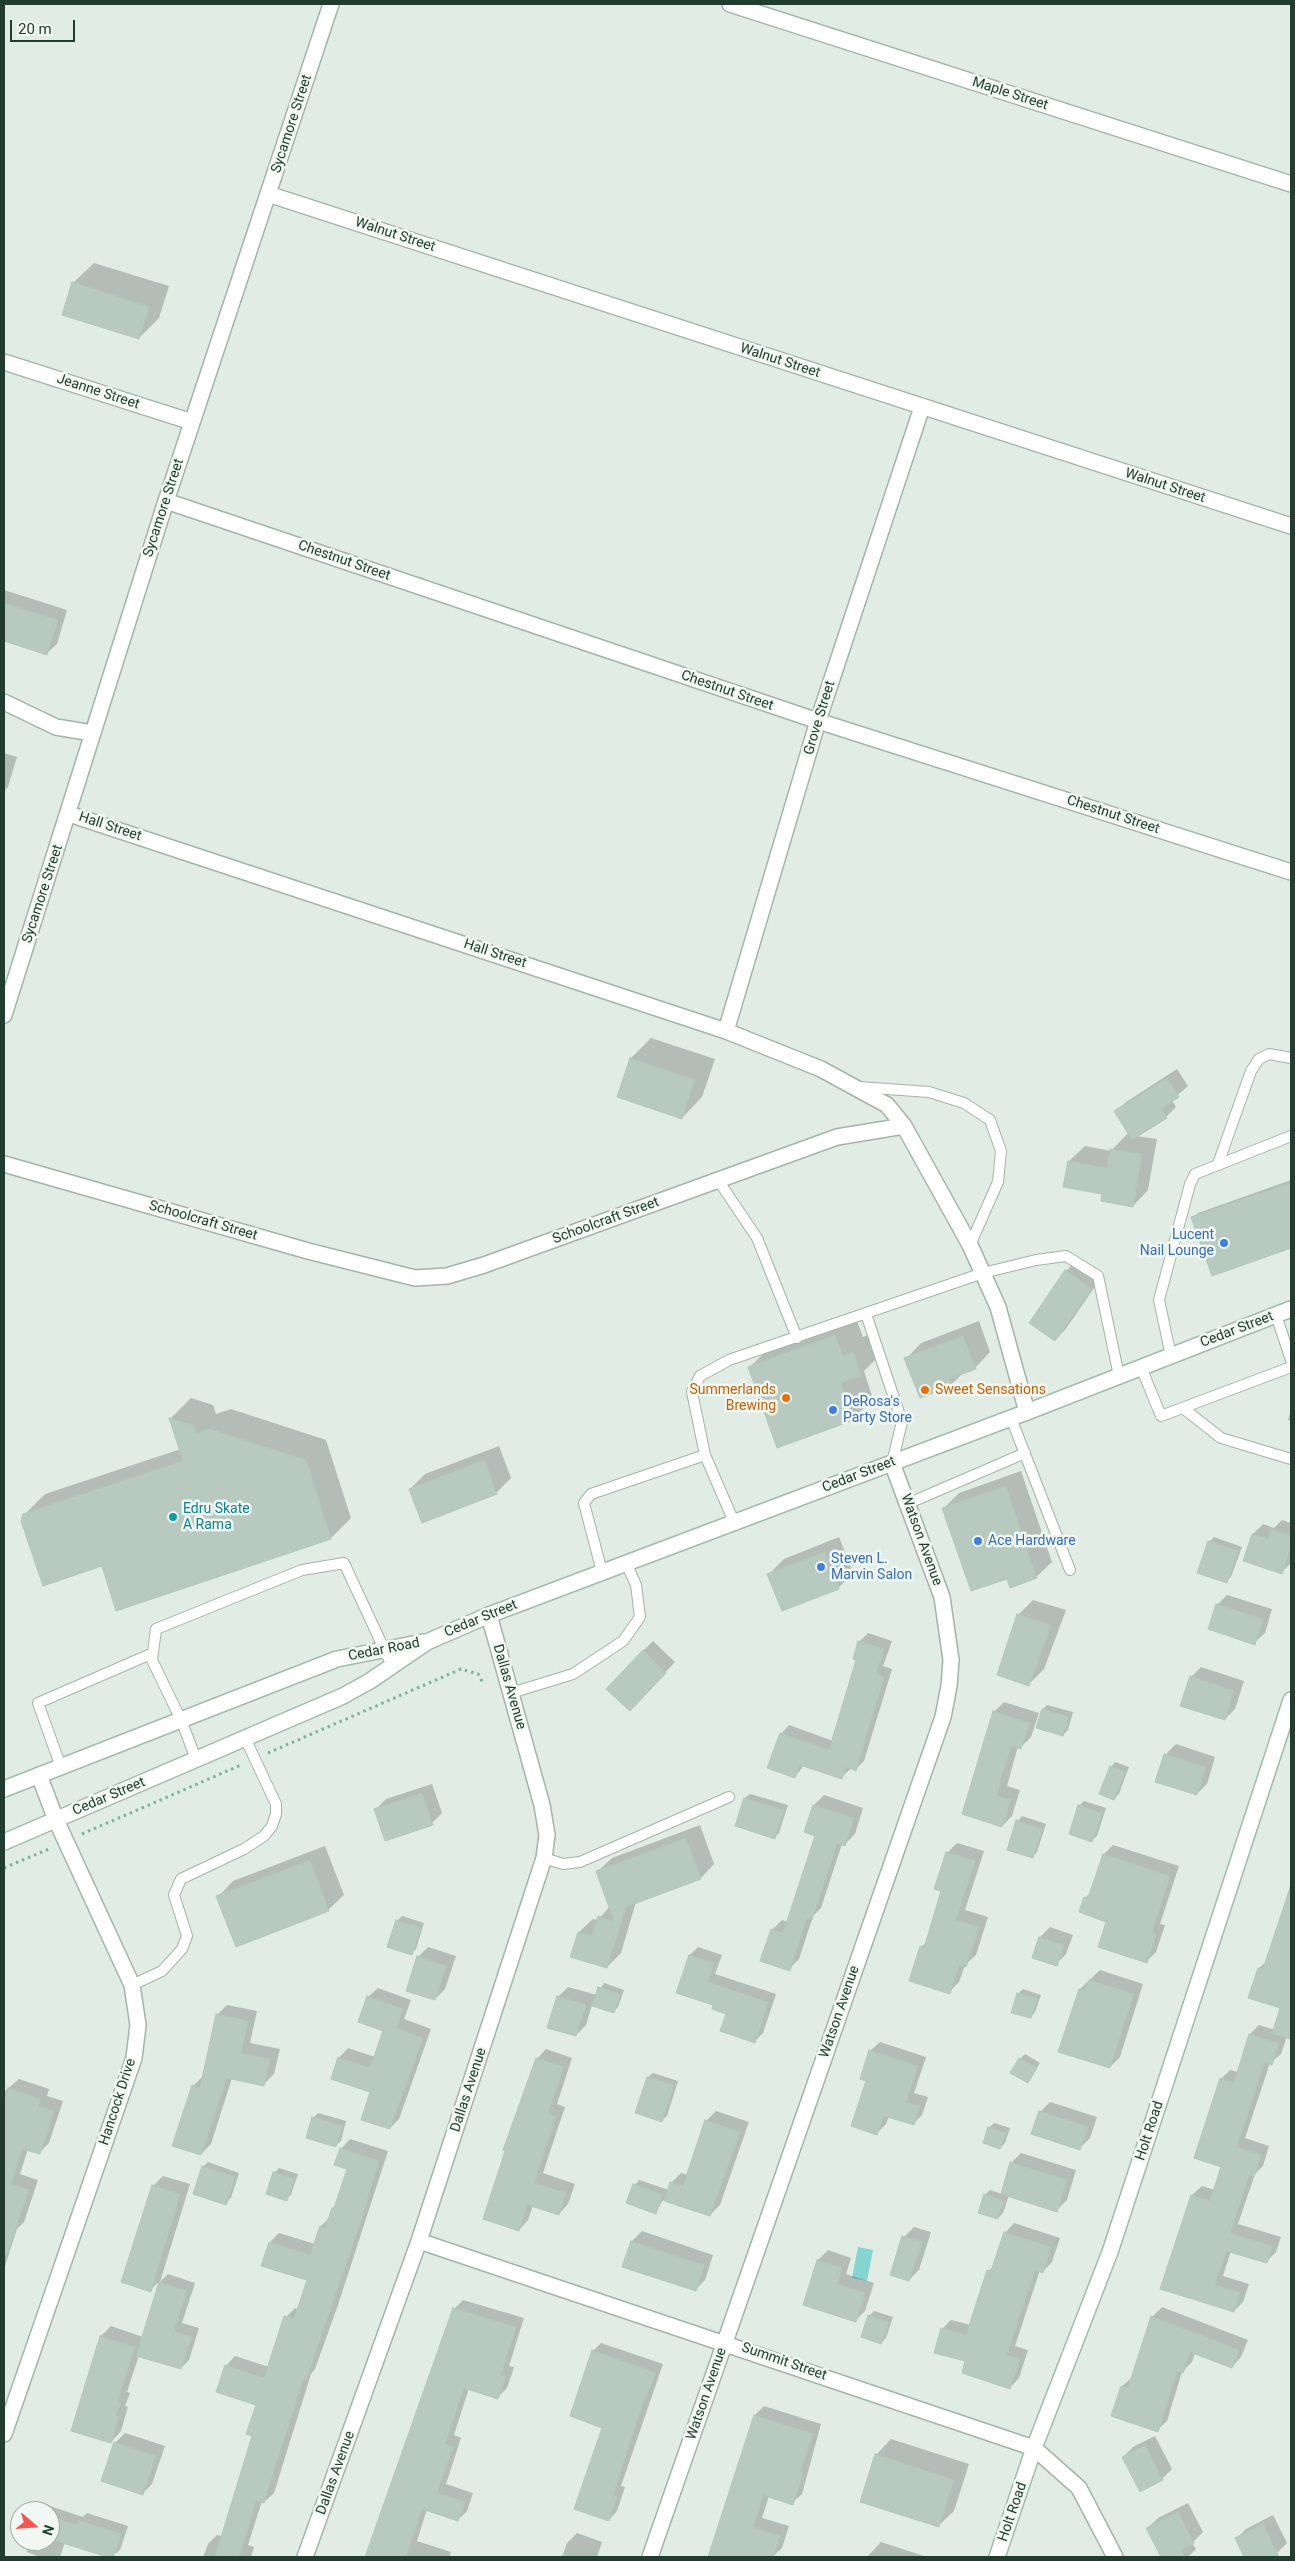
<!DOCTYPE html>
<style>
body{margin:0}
#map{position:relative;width:1295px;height:2561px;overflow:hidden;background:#e0ece4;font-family:Roboto,sans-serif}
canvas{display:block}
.frame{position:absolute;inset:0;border:5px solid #203d2f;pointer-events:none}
.north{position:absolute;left:10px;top:2501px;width:50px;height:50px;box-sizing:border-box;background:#f1f8f3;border:1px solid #9dada5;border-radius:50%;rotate:108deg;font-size:14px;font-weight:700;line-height:20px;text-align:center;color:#203d2f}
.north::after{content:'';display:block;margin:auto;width:18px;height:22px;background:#fa5450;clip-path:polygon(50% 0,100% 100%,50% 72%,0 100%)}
.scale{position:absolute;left:10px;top:20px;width:65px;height:22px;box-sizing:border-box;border:2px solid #203d2f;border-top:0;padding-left:6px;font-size:15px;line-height:18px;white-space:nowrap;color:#203d2f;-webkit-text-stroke:4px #f1f8f3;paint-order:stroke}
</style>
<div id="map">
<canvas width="1295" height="2561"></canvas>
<div class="frame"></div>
<div class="north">N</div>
<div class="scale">20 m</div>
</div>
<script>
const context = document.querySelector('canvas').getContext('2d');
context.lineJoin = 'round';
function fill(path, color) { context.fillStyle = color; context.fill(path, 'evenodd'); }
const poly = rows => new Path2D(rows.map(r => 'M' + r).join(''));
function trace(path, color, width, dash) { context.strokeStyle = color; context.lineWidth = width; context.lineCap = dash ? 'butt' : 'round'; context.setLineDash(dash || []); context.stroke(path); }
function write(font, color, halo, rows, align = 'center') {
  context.font = font + ' Roboto,sans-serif'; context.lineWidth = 5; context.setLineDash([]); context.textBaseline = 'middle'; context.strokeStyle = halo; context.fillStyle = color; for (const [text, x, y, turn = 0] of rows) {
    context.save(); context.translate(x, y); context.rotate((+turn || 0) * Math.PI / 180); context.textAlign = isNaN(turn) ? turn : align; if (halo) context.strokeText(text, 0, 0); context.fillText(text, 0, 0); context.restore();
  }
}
const water = poly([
 [858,2247,873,2250,867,2281,852,2278]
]);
const shadow = poly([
 [94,263,169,286,159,318,139,338,73,283],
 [4,590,67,610,57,644,46,654,4,640],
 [4,753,17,757,8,787,4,791],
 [651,1038,715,1059,702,1097,682,1118,618,1096,631,1058],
 [1177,1069,1188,1086,1172,1100,1176,1107,1166,1117,1136,1136,1157,1139,1148,1190,1133,1206,1103,1193,1069,1161,1085,1146,1111,1151,1127,1134,1130,1135,1116,1112,1126,1102],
 [1291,1180,1291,1247,1212,1274,1193,1218,1198,1213],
 [1076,1261,1101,1278,1065,1330,1055,1340,1066,1271],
 [855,1316,863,1337,873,1333,881,1354,864,1371,873,1399,853,1419,750,1367,770,1347],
 [979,1321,990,1352,975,1368,964,1372,951,1385,906,1359,921,1343],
 [191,1398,213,1405,216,1414,231,1409,326,1440,351,1518,331,1538,102,1565,24,1515,45,1494,181,1449,171,1418],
 [1291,1410,1291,1421,1288,1420],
 [499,1446,511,1478,496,1493,410,1489,425,1474],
 [1021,1471,1052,1562,1036,1577,1008,1577,944,1508,959,1493],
 [1282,1520,1291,1523,1291,1563,1282,1572,1245,1560,1253,1534,1263,1524,1274,1528],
 [839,1537,853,1573,838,1588,769,1574,784,1559],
 [1214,1537,1242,1547,1231,1577,1226,1581,1209,1542],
 [1227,1595,1272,1609,1265,1633,1254,1643,1217,1605],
 [1033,1600,1066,1610,1044,1669,1029,1684,1018,1615],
 [868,1633,892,1641,883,1666,892,1669,864,1761,856,1769,851,1768,842,1777,804,1765,795,1777,781,1734,789,1725,833,1741,858,1659,854,1658,860,1641],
 [653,1641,675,1662,640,1700,643,1651],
 [1201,1667,1244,1681,1235,1709,1225,1719,1191,1677],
 [1004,1702,1039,1713,1031,1737,1021,1747,1018,1746,1007,1786,1020,1790,1012,1816,1002,1826,964,1813,994,1712],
 [1047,1705,1073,1712,1068,1730,1063,1735,1043,1709],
 [1176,1744,1215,1757,1207,1784,1197,1794,1157,1781,1166,1754],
 [1115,1762,1129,1767,1119,1794,1114,1799,1111,1767],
 [432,1784,442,1813,432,1823,386,1839,376,1809,386,1799],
 [750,1794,788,1805,779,1833,775,1837,736,1825,745,1798],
 [824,1795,863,1808,855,1834,845,1844,842,1844,821,1908,813,1916,799,1959,789,1969,772,1930,782,1920,788,1922,816,1835,814,1805],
 [1084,1801,1106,1808,1097,1836,1092,1840,1079,1806],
 [1022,1816,1046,1824,1037,1852,1032,1857,1018,1821],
 [700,1825,714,1864,701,1878,636,1902,621,1953,607,1967,579,1932,593,1919,598,1920,610,1906,598,1871,612,1858],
 [957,1843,984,1851,965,1910,988,1917,976,1955,965,1965,959,1982,949,1992,921,1947,927,1942,943,1890,947,1853],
 [1113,1845,1179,1866,1160,1924,1165,1925,1156,1952,1147,1961,1085,1898,1092,1891,1104,1854],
 [325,1846,344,1895,328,1910,218,1897,233,1881],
 [1291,1883,1291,2038,1287,2036,1281,2054,1270,2063,1245,2138,1269,2146,1263,2166,1255,2174,1238,2224,1281,2237,1276,2252,1267,2261,1231,2251,1223,2276,1249,2284,1243,2302,1234,2311,1162,2288,1192,2195,1202,2186,1215,2190,1223,2166,1221,2079,1230,2070,1238,2072,1250,2034,1259,2025,1275,2030,1281,2007,1259,1968,1267,1961],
 [402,1916,424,1923,416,1949,411,1953,397,1921],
 [1050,1927,1073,1935,1066,1954,1056,1964,1034,1957,1040,1937],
 [428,1947,456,1956,445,1989,435,1999,418,1957],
 [698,1947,722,1955,715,1974,776,1994,763,2033,755,2041,727,2013,715,2004,678,1992,690,1955],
 [1100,1970,1143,1984,1120,2057,1110,2067,1080,1989],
 [604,1983,624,1990,618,2007,613,2012,592,2005,586,2025,576,2035,558,1997,568,1987,597,1995],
 [378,1988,411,2000,404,2019,431,2029,399,2119,390,2128,371,2091,339,2058,348,2048,375,2057,385,2030,368,1997],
 [1023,1989,1041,1995,1035,2012,1031,2017,1018,1994],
 [227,2005,257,2011,250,2043,280,2049,274,2074,264,2084,232,2078,211,2144,201,2154,193,2086,203,2076,217,2015],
 [880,2042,926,2057,914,2093,928,2097,922,2115,913,2124,889,2116,886,2124,877,2133,867,2080,870,2051],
 [546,2049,572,2058,557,2104,565,2107,543,2173,575,2184,568,2204,559,2214,533,2205,528,2220,519,2230,537,2059],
 [1025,2054,1040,2063,1028,2082,1020,2059],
 [653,2073,678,2081,667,2116,662,2120,637,2112,648,2077],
 [19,2079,49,2089,47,2096,63,2101,49,2143,39,2153,28,2149,20,2174,38,2180,24,2222,17,2229,4,2269,4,2092],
 [1050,2102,1097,2117,1090,2138,1080,2148,1040,2112],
 [716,2111,749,2122,720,2205,710,2215,663,2200,656,2212,635,2185,639,2180,669,2190,671,2183,681,2173,688,2175,706,2121],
 [318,2113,346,2121,341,2141,336,2145,313,2118],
 [994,2123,1010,2128,1005,2143,1000,2148,989,2128],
 [350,2139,388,2151,338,2305,315,2369,311,2374,274,2493,264,2502,262,2501,248,2545,254,2547,251,2557,203,2557,208,2544,217,2535,222,2536,254,2435,257,2404,226,2366,235,2356,269,2367,286,2317,295,2308,299,2309,308,2280,270,2242,279,2233,315,2244,321,2226,330,2217,336,2205,348,2169,341,2149],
 [1021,2153,1076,2170,1067,2200,1057,2210,1009,2195,1003,2213,998,2218,985,2195,990,2190,1002,2194,1011,2163],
 [208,2162,239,2173,231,2198,226,2203,203,2167],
 [279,2168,298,2174,291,2195,286,2199,274,2173],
 [163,2176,190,2184,160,2282,168,2274,195,2283,182,2323,199,2328,189,2360,181,2368,139,2355,127,2392,130,2393,125,2406,128,2407,121,2431,111,2442,72,2430,101,2336,111,2326,143,2337,160,2281,150,2290,153,2186],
 [1014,2223,1060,2238,1052,2262,1043,2271,1040,2270,1015,2346,1028,2350,1019,2378,1010,2388,967,2361,942,2329,951,2320,971,2325,989,2271,994,2265,1005,2233],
 [914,2227,931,2232,919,2270,909,2280,904,2237],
 [642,2231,713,2255,705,2280,695,2290,632,2241],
 [828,2250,851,2258,846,2274,874,2283,865,2311,855,2321,818,2260],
 [463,2300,524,2318,509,2366,514,2367,507,2388,498,2397,469,2388,454,2435,461,2438,446,2484,473,2493,467,2511,458,2520,427,2509,417,2541,451,2552,449,2557,366,2557,454,2309],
 [1162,2307,1248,2340,1241,2357,1232,2367,1195,2353,1192,2362,1182,2372,1167,2421,1157,2430,1113,2416,1122,2386,1133,2377,1152,2317],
 [874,2311,893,2317,886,2338,881,2343,869,2316],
 [601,2343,663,2364,621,2486,625,2487,617,2511,609,2520,604,2427,593,2351],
 [764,2406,821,2424,802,2494,792,2503,769,2496,762,2518,789,2526,782,2548,772,2557,762,2554,761,2557,710,2557,755,2415],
 [125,2433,165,2446,152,2484,142,2494,115,2443],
 [1155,2436,1172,2469,1162,2479,1123,2457,1133,2447],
 [891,2439,969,2464,954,2511,938,2526,876,2455],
 [1188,2503,1203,2532,1192,2543,1196,2549,1188,2557,1162,2557,1148,2528,1158,2518],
 [47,2505,83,2517,87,2513,128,2526,120,2550,111,2557,65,2542,60,2557,39,2557,27,2552,31,2541,50,2541,50,2511,42,2511],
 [1273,2515,1287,2543,1277,2553,1268,2557,1245,2557,1236,2539,1246,2529],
 [577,2533,602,2542,597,2557,562,2557,567,2543],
 [881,2542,927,2557,867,2557]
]);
const building = poly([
 [72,282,149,307,139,339,62,315,72,282],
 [4,603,58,620,47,655,4,641,4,603],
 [630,1058,695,1080,682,1119,617,1097,630,1058],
 [1167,1078,1179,1097,1161,1109,1167,1118,1132,1140,1114,1111,1167,1078],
 [1110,1149,1142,1154,1133,1207,1101,1201,1102,1194,1063,1187,1068,1161,1107,1168,1110,1149],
 [1291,1183,1291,1248,1212,1276,1191,1217,1291,1183],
 [1065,1270,1092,1289,1055,1341,1029,1323,1065,1270],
 [835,1335,843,1356,853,1352,861,1375,841,1383,854,1420,777,1448,748,1367,835,1335],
 [963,1336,976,1369,949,1379,952,1386,920,1398,904,1358,963,1336],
 [169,1418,193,1425,196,1433,210,1429,306,1460,331,1539,116,1611,102,1566,43,1586,21,1521,23,1514,183,1461,169,1418],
 [484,1460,497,1494,422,1523,409,1489,484,1460],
 [1006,1486,1037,1578,1010,1588,1007,1579,971,1591,942,1508,1006,1486],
 [1271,1529,1291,1536,1291,1547,1282,1574,1243,1561,1252,1534,1268,1539,1271,1529],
 [1208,1541,1238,1551,1227,1583,1197,1573,1208,1541],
 [824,1552,839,1589,782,1611,767,1574,824,1552],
 [1216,1604,1263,1619,1255,1645,1208,1629,1216,1604],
 [1017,1614,1051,1625,1029,1686,997,1675,1017,1614],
 [858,1641,884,1649,876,1674,884,1677,856,1771,846,1767,842,1779,800,1765,795,1778,767,1768,780,1733,829,1750,856,1660,853,1659,858,1641],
 [643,1650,666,1673,630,1711,606,1689,643,1650],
 [1190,1676,1234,1691,1225,1720,1180,1706,1190,1676],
 [1042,1709,1069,1717,1063,1736,1036,1728,1042,1709],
 [993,1711,1030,1723,1021,1749,1012,1746,1001,1778,997,1796,1011,1800,1002,1827,962,1814,993,1711],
 [1164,1754,1206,1767,1197,1795,1155,1782,1164,1754],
 [1110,1766,1125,1772,1114,1800,1099,1794,1110,1766],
 [422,1793,433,1825,385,1841,374,1809,422,1793],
 [744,1798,784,1810,775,1839,735,1826,744,1798],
 [813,1805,854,1818,845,1846,837,1843,812,1920,807,1918,790,1971,760,1961,771,1929,783,1933,815,1836,804,1832,813,1805],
 [1078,1805,1102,1813,1092,1842,1069,1834,1078,1805],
 [1016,1820,1042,1829,1033,1858,1007,1850,1016,1820],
 [686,1838,701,1879,626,1907,607,1968,570,1957,578,1932,592,1936,598,1916,614,1921,596,1871,686,1838],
 [946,1852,975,1861,956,1920,979,1927,966,1967,959,1965,950,1994,909,1981,920,1946,924,1948,941,1891,934,1889,946,1852],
 [1103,1854,1170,1876,1152,1933,1156,1935,1147,1963,1098,1947,1106,1922,1079,1912,1084,1897,1088,1898,1103,1854],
 [310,1860,329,1911,236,1947,216,1896,310,1860],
 [1288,1894,1291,1894,1291,2039,1272,2034,1280,2008,1248,1998,1258,1968,1263,1969,1288,1894],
 [396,1920,421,1928,412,1955,387,1947,396,1920],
 [1039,1937,1064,1945,1057,1966,1032,1958,1039,1937],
 [689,1955,714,1963,708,1982,768,2002,755,2043,720,2031,726,2014,712,2009,713,2005,676,1993,689,1955],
 [417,1956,446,1966,435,2000,406,1991,417,1956],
 [1089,1980,1134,1994,1110,2068,1058,2052,1079,1989,1085,1990,1089,1980],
 [598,1987,620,1994,614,2013,592,2006,598,1987],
 [1017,1993,1037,1999,1031,2018,1011,2013,1017,1993],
 [367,1996,403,2009,396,2028,423,2038,390,2129,361,2120,370,2092,331,2079,338,2057,370,2068,383,2031,358,2022,367,1996],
 [557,1996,586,2005,576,2036,547,2028,557,1996],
 [216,2014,248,2021,241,2053,270,2059,264,2086,227,2078,201,2155,172,2146,192,2085,200,2088,216,2014],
 [1249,2034,1279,2043,1272,2065,1264,2063,1237,2147,1261,2155,1254,2177,1249,2175,1230,2233,1272,2246,1267,2263,1226,2251,1215,2285,1240,2293,1234,2312,1160,2289,1191,2195,1210,2201,1221,2167,1194,2158,1220,2078,1234,2083,1249,2034],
 [869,2050,918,2066,906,2102,920,2106,914,2125,884,2116,877,2135,851,2126,866,2081,860,2079,869,2050],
 [536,2058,564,2067,548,2114,556,2116,534,2183,566,2193,559,2215,528,2205,519,2231,483,2219,505,2151,503,2150,536,2058],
 [1019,2058,1037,2068,1028,2083,1010,2073,1019,2058],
 [647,2077,674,2085,662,2122,635,2113,647,2077],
 [8,2088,40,2099,38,2106,54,2111,40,2154,22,2149,11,2184,29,2190,7,2255,4,2255,4,2100,8,2088],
 [1039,2111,1088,2127,1080,2150,1031,2134,1039,2111],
 [312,2117,343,2126,336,2147,306,2138,312,2117],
 [705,2120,740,2132,710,2216,664,2201,670,2182,683,2186,705,2120],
 [988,2127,1006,2133,1000,2149,983,2143,988,2127],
 [340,2148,379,2161,362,2218,306,2380,303,2379,264,2503,256,2501,239,2557,215,2557,252,2436,246,2434,256,2405,216,2392,225,2365,264,2378,284,2316,294,2319,307,2280,261,2266,269,2242,310,2255,320,2226,325,2228,332,2208,334,2208,347,2169,334,2165,340,2148],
 [1010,2162,1067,2180,1057,2212,1001,2194,1010,2162],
 [202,2166,235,2177,226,2205,193,2194,202,2166],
 [273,2172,294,2179,287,2201,266,2194,273,2172],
 [633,2184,663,2195,656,2214,626,2203,633,2184],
 [152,2185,180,2194,151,2292,121,2282,152,2185],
 [984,2194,1004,2201,998,2219,978,2213,984,2194],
 [1004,2232,1051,2247,1043,2273,1035,2270,1007,2355,1020,2359,1010,2389,962,2373,965,2361,934,2353,941,2328,966,2335,987,2270,991,2271,1004,2232],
 [902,2236,922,2242,909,2281,890,2275,902,2236],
 [631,2241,704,2265,696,2291,622,2267,631,2241],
 [817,2260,842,2268,837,2284,865,2293,856,2322,803,2305,817,2260],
 [159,2282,187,2291,174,2331,192,2337,181,2369,136,2356,159,2282],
 [453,2308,516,2327,501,2375,506,2376,498,2399,464,2388,445,2444,453,2447,437,2493,465,2502,458,2521,422,2509,406,2557,365,2557,453,2308],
 [868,2315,889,2322,881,2344,861,2337,868,2315],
 [1151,2316,1239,2350,1232,2368,1190,2352,1183,2373,1177,2371,1158,2432,1111,2416,1121,2386,1128,2388,1151,2316],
 [100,2336,135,2347,117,2402,121,2403,116,2416,119,2417,111,2443,71,2431,100,2336],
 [592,2350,656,2373,642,2406,613,2495,617,2496,609,2521,574,2509,602,2428,570,2416,592,2350],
 [754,2415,813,2434,800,2472,803,2473,793,2505,763,2495,753,2527,780,2536,773,2557,708,2557,754,2415],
 [114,2442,156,2456,143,2495,101,2481,114,2442],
 [1145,2445,1163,2480,1140,2492,1122,2457,1145,2445],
 [875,2454,954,2480,939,2527,860,2502,875,2454],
 [1178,2512,1194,2543,1181,2550,1185,2557,1161,2557,1146,2528,1178,2512],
 [50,2516,77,2525,78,2520,121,2534,113,2557,107,2557,50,2539,50,2516],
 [1263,2524,1279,2557,1244,2557,1235,2538,1263,2524]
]);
const path = poly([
 [268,1753,461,1669,478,1674,483,1683],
 [82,1834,241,1765],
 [4,1868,49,1849]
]);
const lane = poly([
 [859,1087,929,1092,964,1103,990,1120,1001,1151,998,1182,970,1245],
 [1218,1164,1251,1071,1259,1059,1269,1054,1291,1058],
 [718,1180,757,1238,797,1338],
 [866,1314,902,1422,892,1463],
 [1276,1315,1291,1360],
 [1171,1356,1159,1300,1190,1184,1195,1174,1291,1136],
 [1141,1367,1161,1416,1291,1367],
 [1183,1408,1221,1438,1291,1459],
 [1011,1418,1070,1570],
 [907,1504,1025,1453],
 [734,1522,705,1455,692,1392,700,1376,729,1360,983,1273,1036,1260,1066,1256,1098,1276,1119,1376],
 [602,1572,584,1503,591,1494,705,1455],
 [511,1693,573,1674,623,1641,640,1617,636,1585,626,1563],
 [196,1759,181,1720,152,1660,156,1629,302,1570,344,1563,392,1666],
 [61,1767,38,1703,153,1653],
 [544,1858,563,1864,580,1862,729,1797],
 [132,1985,162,1971,182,1949,187,1936,174,1895,181,1879,244,1849,264,1836,272,1826,276,1814,276,1804,245,1738]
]);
const street = poly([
 [730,4,1291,184],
 [268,194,1291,526],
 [4,362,192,422],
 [166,501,818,721,1291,872],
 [4,702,56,727,92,733],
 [69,814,726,1031,821,1069,887,1105,904,1126,970,1245,998,1307,1027,1412],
 [4,1015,166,501,331,4],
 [726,1031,818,721,922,407],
 [4,1164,308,1251,415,1278,447,1276,484,1265,837,1137,904,1126],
 [419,2241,1034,2448,1079,2488,1115,2557],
 [4,2434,134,2058,138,2025,132,1985,56,1820,39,1775],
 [305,2557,419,2241,544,1858,547,1835,542,1805,489,1615],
 [650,2557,943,1717,949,1686,951,1660,942,1597,892,1463]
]);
const secondary = poly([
 [4,1789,337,1659,423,1642],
 [4,1842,343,1696,370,1681,427,1642,489,1615,1027,1412,1291,1309],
 [997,2557,1034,2448,1110,2252,1291,1700]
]);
const markers = [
 [1224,1243,5,"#3f7fe0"],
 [925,1390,5,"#e8710a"],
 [786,1398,5,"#e8710a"],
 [833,1410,5,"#3f7fe0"],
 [173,1517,5,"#0f9aa8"],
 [978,1541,5,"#3f7fe0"],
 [821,1567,5,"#3f7fe0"]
];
const streetNames = [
 ["Maple Street",1010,94,18],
 ["Sycamore Street",292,124,-72],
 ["Walnut Street",395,235,18],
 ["Walnut Street",780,361,18],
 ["Jeanne Street",98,392,18],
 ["Walnut Street",1165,486,18],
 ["Sycamore Street",164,508,-72],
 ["Chestnut Street",344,561,19],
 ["Chestnut Street",727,691,19],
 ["Grove Street",820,718,-73],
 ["Chestnut Street",1113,815,18],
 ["Hall Street",110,827,18],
 ["Sycamore Street",43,894,-72],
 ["Hall Street",495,954,18],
 ["Schoolcraft Street",203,1221,16],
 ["Schoolcraft Street",606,1221,-20],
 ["Cedar Street",1237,1330,-21],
 ["Cedar Street",859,1475,-21],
 ["Watson Avenue",921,1540,70],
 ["Cedar Street",481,1619,-22],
 ["Cedar Road",384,1650,-11],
 ["Dallas Avenue",509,1687,74],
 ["Cedar Street",109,1797,-23],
 ["Watson Avenue",840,2012,-71],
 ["Dallas Avenue",469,2090,-72],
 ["Hancock Drive",118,2102,-72],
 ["Holt Road",1150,2131,-72],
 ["Summit Street",784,2362,19],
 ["Watson Avenue",707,2394,-71],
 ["Dallas Avenue",336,2473,-70],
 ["Holt Road",1013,2512,-71]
];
const shopNames = [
 ["Lucent",1214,1235,"right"],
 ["Nail Lounge",1214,1251,"right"],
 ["DeRosa's",843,1402],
 ["Party Store",843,1418],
 ["Ace Hardware",988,1541],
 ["Steven L.",831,1559],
 ["Marvin Salon",831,1575]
];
const foodNames = [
 ["Summerlands",776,1390],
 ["Brewing",776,1406],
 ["Sweet Sensations",935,1390,"left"]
];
const cultureNames = [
 ["Edru Skate",183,1509],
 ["A Rama",183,1525]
];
fill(water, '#84d5cf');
fill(shadow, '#0003');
fill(building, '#b8cabf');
trace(building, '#b2c6b9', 1);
trace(lane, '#a3b4aa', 12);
trace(street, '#a3b4aa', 18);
trace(secondary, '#a1bbac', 18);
trace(path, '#7eb296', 3, [2.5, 4]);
trace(lane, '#fff', 10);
trace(street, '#fff', 15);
trace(secondary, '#fff', 15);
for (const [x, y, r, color] of markers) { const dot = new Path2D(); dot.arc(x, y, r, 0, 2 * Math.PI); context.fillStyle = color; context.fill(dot); trace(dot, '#f1f8f3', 2); }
write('14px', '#203d2f', '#f1f8f3', streetNames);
write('14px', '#366cbe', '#f1f8f3', shopNames, 'left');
write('14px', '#c56008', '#f1f8f3', foodNames, 'right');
write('14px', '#0d838f', '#f1f8f3', cultureNames, 'left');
</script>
